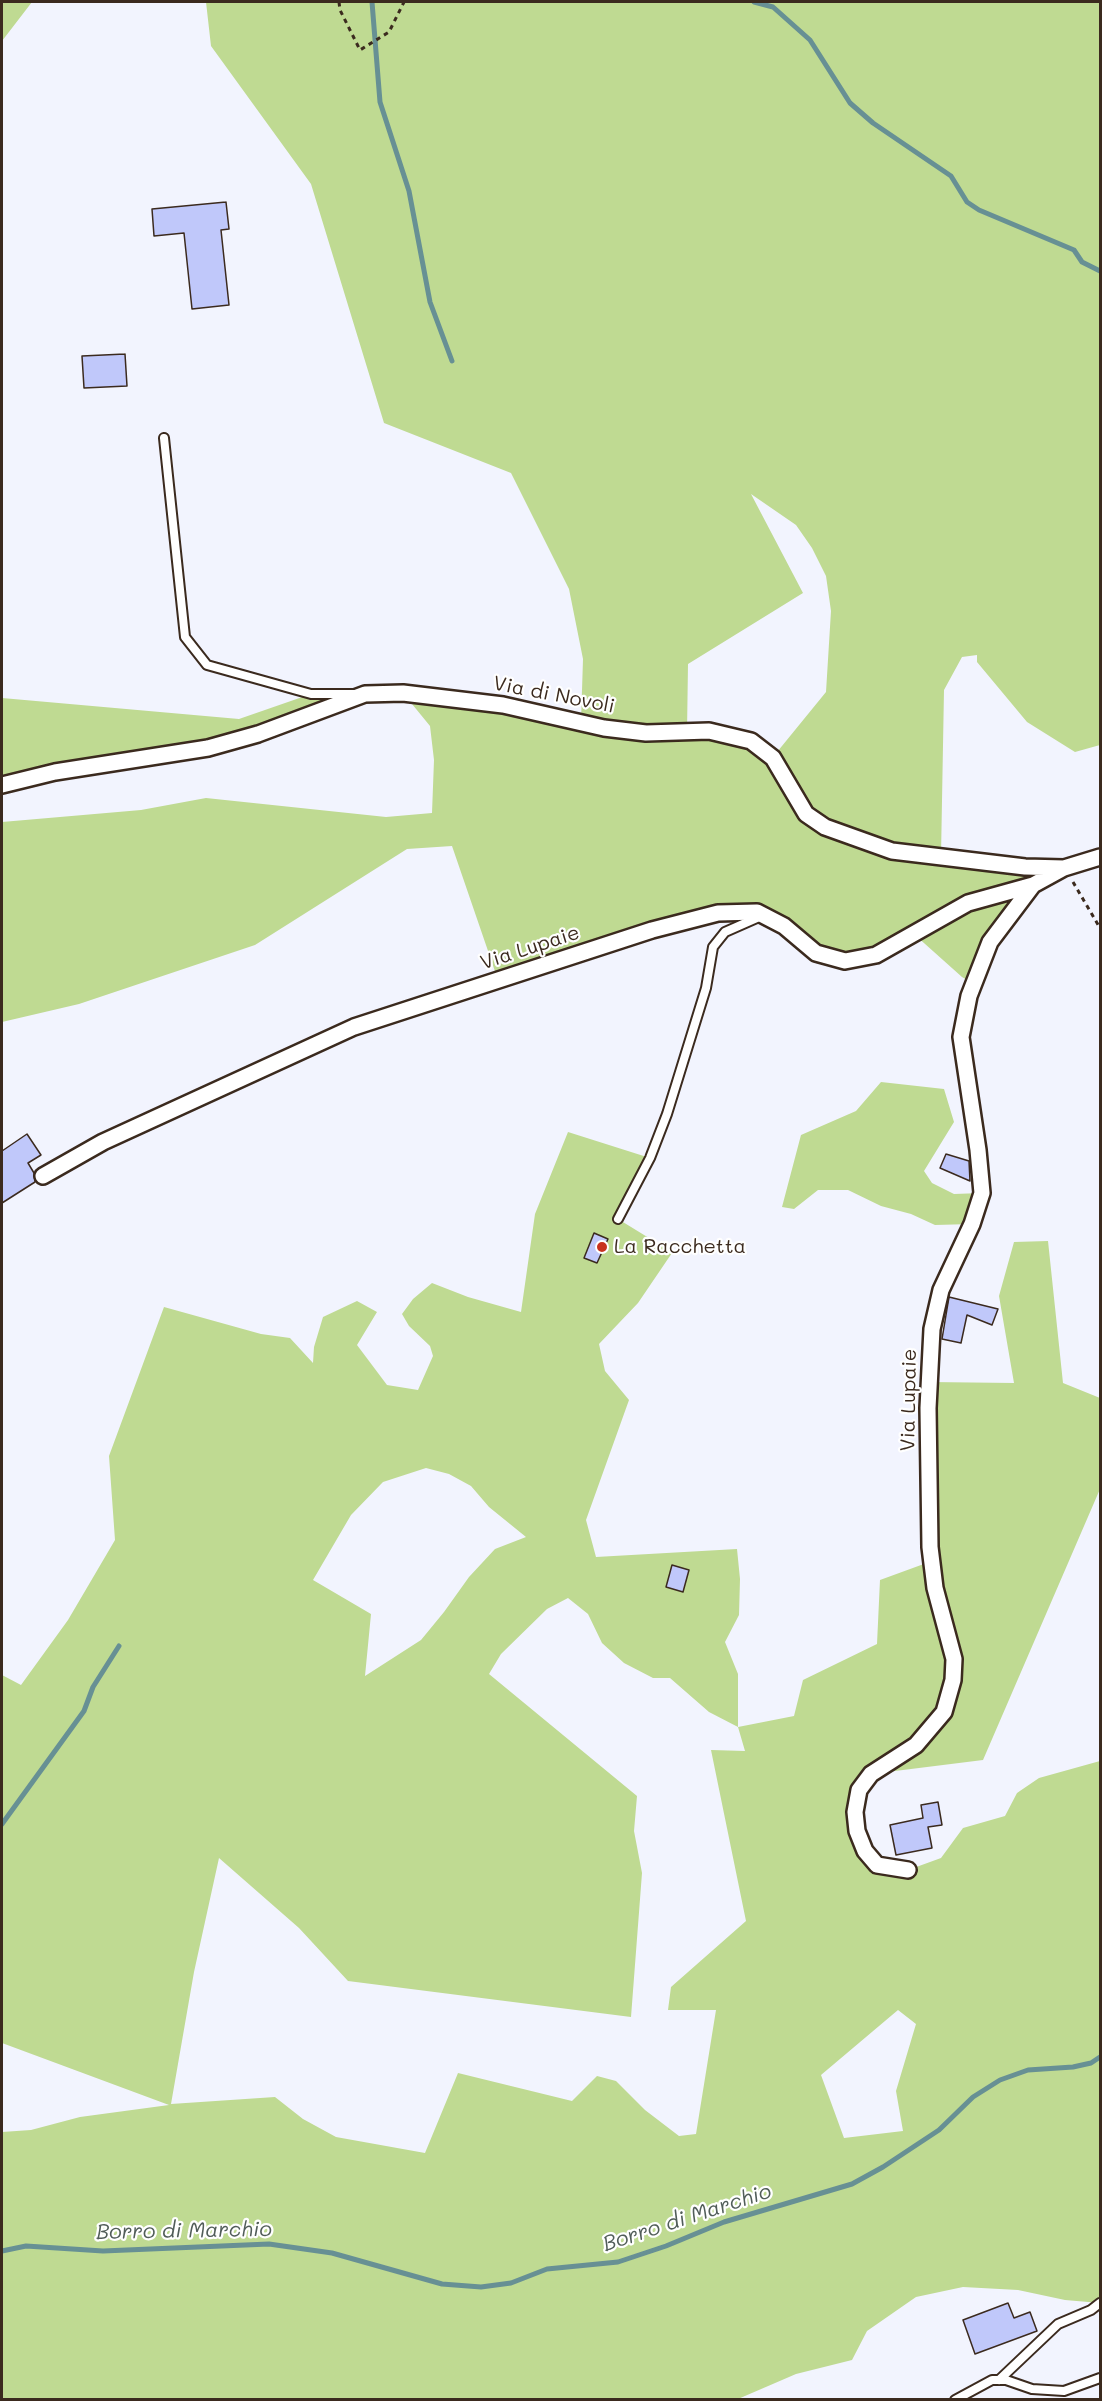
<!DOCTYPE html>
<style>
body{margin:0}
#map{position:relative;width:1102px;height:2401px;overflow:hidden;background:#f2f4fe;font-family:Mali,sans-serif}
canvas{display:block}
.frame{position:absolute;inset:0;border:3px solid #3b2a1e;pointer-events:none}
</style>
<div id="map">
<canvas width="1102" height="2401"></canvas>
<div class="frame"></div>
</div>
<script>
const context = document.querySelector('canvas').getContext('2d');
context.lineJoin = 'round';
function fill(path, color) { context.fillStyle = color; context.fill(path, 'evenodd'); }
const poly = rows => new Path2D(rows.map(r => 'M' + r).join(''));
function trace(path, color, width, dash) { context.strokeStyle = color; context.lineWidth = width; context.lineCap = dash ? 'butt' : 'round'; context.setLineDash(dash || []); context.stroke(path); }
function write(font, color, halo, rows, align = 'center') {
  context.font = font + ' Mali,sans-serif'; context.lineWidth = 4.5; context.setLineDash([]); context.textBaseline = 'middle'; context.strokeStyle = halo; context.fillStyle = color; for (const [text, x, y, turn = 0] of rows) {
    context.save(); context.translate(x, y); context.rotate((+turn || 0) * Math.PI / 180); context.textAlign = isNaN(turn) ? turn : align; if (halo) context.strokeText(text, 0, 0); context.fillText(text, 0, 0); context.restore();
  }
}
const green = poly([
 [2,2,32,2,2,41],
 [206,2,1100,2,1100,745,1075,752,1027,722,977,662,977,655,962,657,944,690,941,856,1064,868,1033,885,974,984,962,977,915,935,845,961,784,926,718,913,498,980,452,846,407,849,255,945,79,1004,2,1022,2,822,141,810,206,798,386,817,432,813,434,760,430,726,403,693,581,722,583,659,569,589,511,473,384,423,311,184,211,46],
 [751,494,796,525,812,548,826,576,831,611,826,692,773,757,709,731,687,732,688,664,803,593],
 [311,694,365,694,258,734,2,785,2,698,239,719],
 [881,1082,944,1089,954,1122,924,1171,932,1183,954,1194,982,1193,972,1224,935,1225,911,1214,881,1206,848,1190,818,1190,794,1209,782,1207,801,1135,856,1111],
 [568,1132,650,1158,618,1219,662,1246,674,1250,638,1303,599,1344,605,1371,629,1400,586,1520,596,1557,737,1549,740,1579,739,1615,725,1642,738,1674,738,1727,794,1716,803,1680,877,1644,880,1580,932,1561,929,1382,1014,1383,999,1296,1014,1242,1048,1241,1063,1383,1100,1398,1100,1489,983,1760,871,1774,859,1790,865,1851,908,1870,941,1858,963,1828,1005,1816,1017,1793,1039,1778,1100,1761,1100,2303,1065,2300,1018,2290,963,2287,916,2297,867,2331,852,2360,796,2374,738,2399,2,2399,2,2132,31,2130,80,2117,169,2105,2,2043,2,1675,21,1685,68,1620,115,1540,109,1456,164,1307,261,1334,290,1338,313,1363,314,1347,323,1317,357,1301,377,1312,357,1345,387,1385,418,1390,433,1356,430,1346,409,1326,402,1314,413,1299,432,1283,468,1297,521,1312,535,1214],
 [426,1468,449,1474,471,1486,489,1507,526,1537,495,1549,469,1577,444,1612,421,1640,365,1676,371,1614,313,1580,351,1515,383,1482],
 [568,1598,588,1614,602,1643,624,1663,653,1678,670,1678,709,1712,738,1727,745,1751,711,1750,746,1921,671,1987,668,2010,716,2010,696,2134,679,2136,645,2110,616,2081,597,2076,572,2101,458,2073,425,2153,336,2137,303,2119,275,2097,171,2104,194,1972,219,1858,299,1928,348,1981,631,2017,642,1873,634,1831,637,1796,489,1674,501,1654,547,1609],
 [898,2010,916,2024,896,2091,903,2131,844,2138,821,2075]
]);
const stream = poly([
 [372,2,380,102,409,191,430,302,452,361],
 [754,2,773,7,810,40,850,103,873,123,951,176,967,202,979,210,1074,250,1082,262,1100,271],
 [2,1824,84,1711,93,1687,119,1646],
 [2,2251,26,2246,103,2251,269,2244,332,2253,442,2284,481,2287,511,2283,547,2269,618,2262,666,2246,724,2222,852,2184,883,2167,939,2130,973,2097,1000,2080,1028,2070,1073,2067,1091,2063,1100,2057]
]);
const building = poly([
 [226,202,229,229,221,230,229,305,192,309,184,233,154,236,152,209,226,202],
 [125,354,127,386,84,388,82,356,125,354],
 [27,1134,41,1155,28,1163,34,1173,35,1182,2,1203,2,1151,27,1134],
 [946,1154,969,1161,970,1181,940,1168,946,1154],
 [594,1233,608,1239,597,1263,584,1258,594,1233],
 [949,1297,998,1309,992,1325,967,1315,961,1343,942,1339,949,1297],
 [672,1565,689,1570,683,1592,666,1587,672,1565],
 [938,1802,942,1825,928,1827,932,1848,896,1855,890,1825,923,1818,921,1805,938,1802],
 [1008,2303,1014,2318,1030,2312,1037,2331,975,2354,963,2320,1008,2303]
]);
const path = poly([
 [339,2,340,10,360,50,389,32,404,2],
 [1073,882,1100,928]
]);
const lane = poly([
 [164,438,185,637,207,665,311,694,354,694],
 [618,1219,650,1158,667,1114,706,988,713,947,725,932,759,917],
 [999,2380,1058,2324,1091,2310,1100,2303],
 [955,2400,992,2380,1006,2380,1032,2389,1064,2391,1100,2378]
]);
const street = poly([
 [2,785,55,772,208,748,258,734,365,694,403,693,503,705,604,728,646,733,709,731,751,741,773,758,806,814,825,827,892,851,1025,867,1064,868],
 [43,1176,103,1142,354,1027,652,930,718,913,757,912,784,926,816,953,845,961,876,955,968,903,1033,885,1064,868,1100,857],
 [908,1870,877,1865,865,1851,857,1831,855,1812,859,1790,871,1774,916,1745,944,1712,953,1680,954,1659,935,1588,930,1547,928,1408,932,1329,941,1290,972,1224,982,1193,978,1150,961,1037,969,996,990,942,1033,885]
]);
const markers = [
 [602,1247,6,"#c8321e"]
];
const streetNames = [
 ["Via di Novoli",554,695,11],
 ["Via Lupaie",530,948,-18],
 ["Via Lupaie",909,1400,-89]
];
const poiNames = [
 ["La Racchetta",614,1247]
];
const waterNames = [
 ["Borro di Marchio",687,2218,-18],
 ["Borro di Marchio",184,2231,-1]
];
fill(green, '#bfda92');
trace(stream, '#679094', 5);
fill(building, '#c0c8fa');
trace(building, '#3b2a1e', 1.5);
trace(lane, '#3b2a1e', 12);
trace(street, '#3b2a1e', 20);
trace(path, '#3b2a1e', 3, [4.5, 4.5]);
trace(lane, '#fff', 8);
trace(street, '#fff', 15);
for (const [x, y, r, color] of markers) { const dot = new Path2D(); dot.arc(x, y, r, 0, 2 * Math.PI); context.fillStyle = color; context.fill(dot); trace(dot, '#fff', 2); }
write('20px', '#3b2a1e', '#fff', streetNames);
write('20px', '#3b2a1e', '#fff', poiNames, 'left');
write('italic 21px', '#515d59', '#fff', waterNames);
</script>
